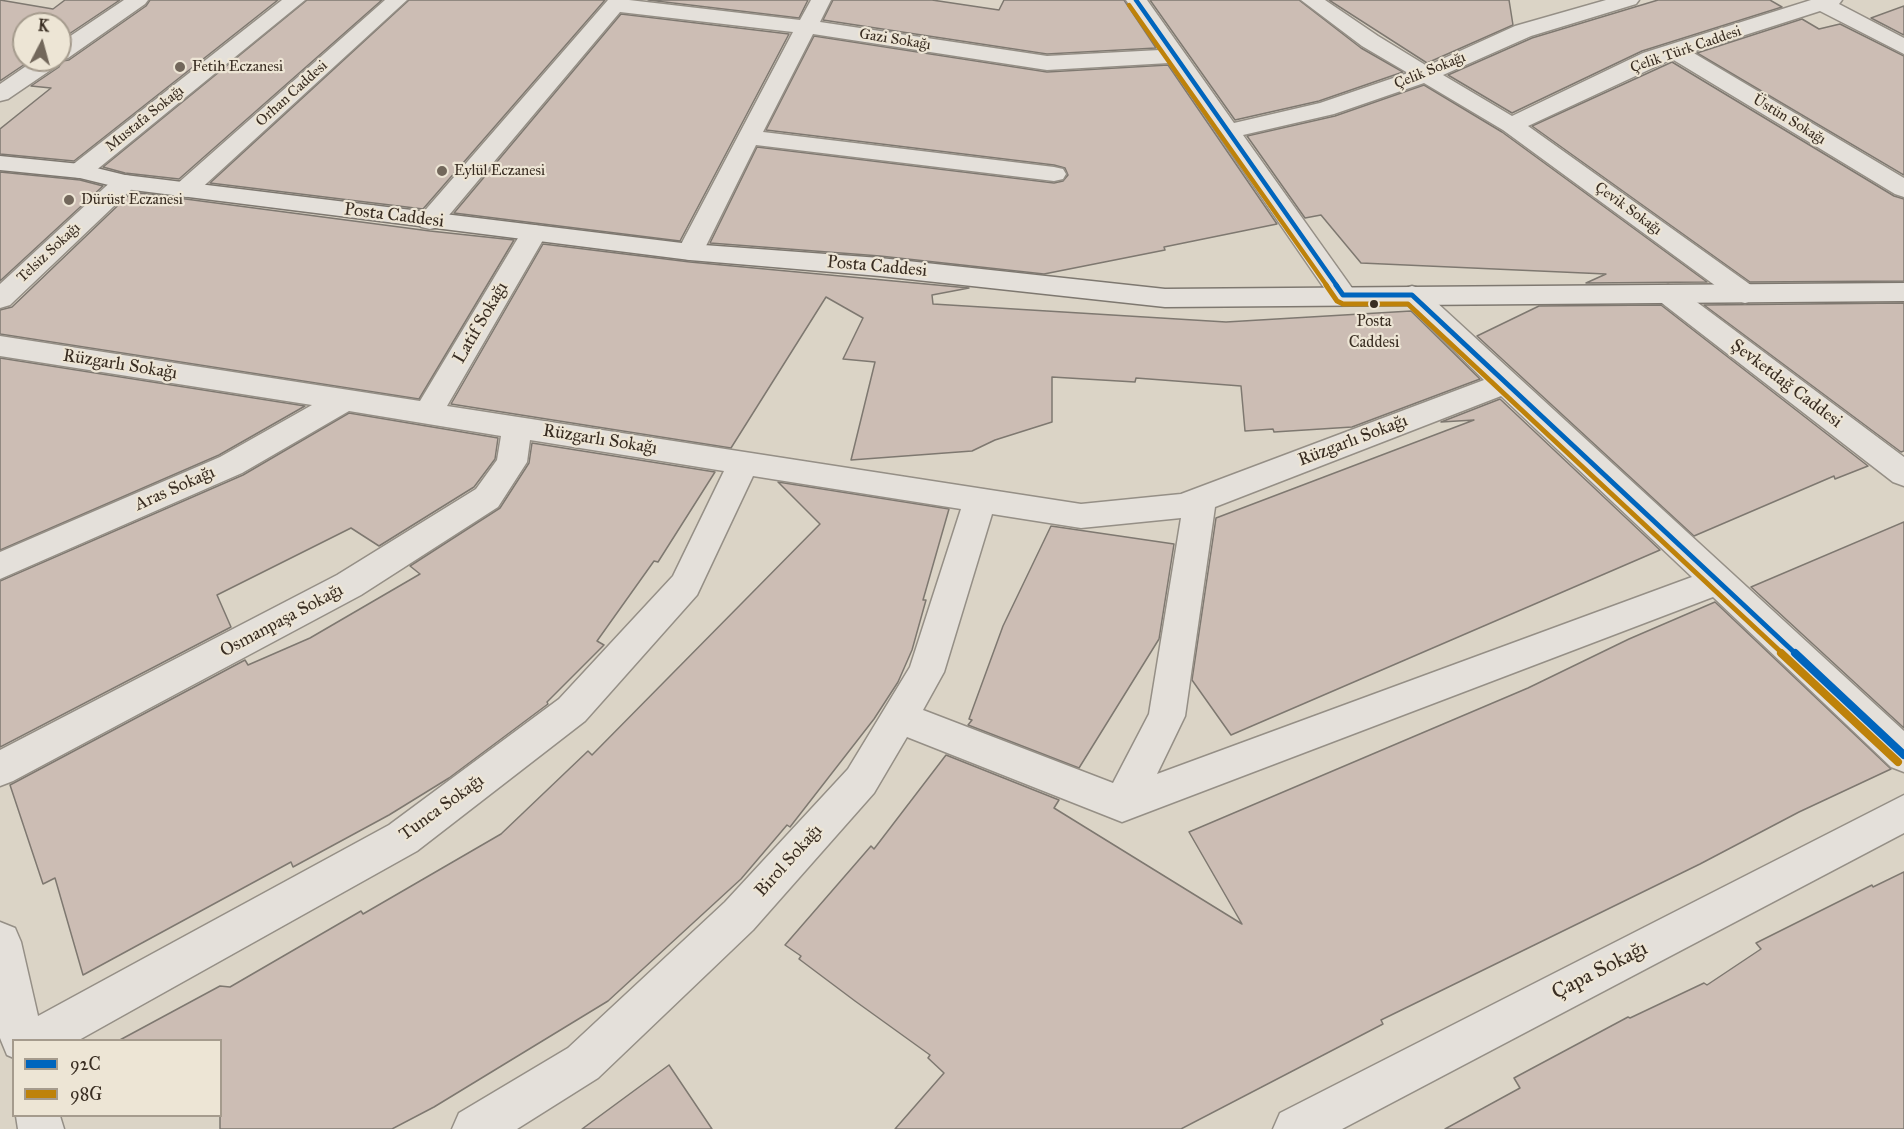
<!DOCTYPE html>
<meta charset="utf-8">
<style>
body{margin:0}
#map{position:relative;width:1904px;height:1129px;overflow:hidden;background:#dbd4c6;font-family:"IM FELL Great Primer",serif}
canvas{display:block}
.legend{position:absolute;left:12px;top:1039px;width:210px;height:78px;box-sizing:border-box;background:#ede5d5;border:2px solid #a59b8d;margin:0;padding:8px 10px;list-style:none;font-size:18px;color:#392d22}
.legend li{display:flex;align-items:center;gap:12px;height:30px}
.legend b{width:30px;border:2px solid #a59b8d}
.north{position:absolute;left:12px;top:12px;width:60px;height:60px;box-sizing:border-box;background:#ede5d5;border:2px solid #a59b8d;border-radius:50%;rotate:6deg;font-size:16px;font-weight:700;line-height:24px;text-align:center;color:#392d22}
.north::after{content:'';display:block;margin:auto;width:21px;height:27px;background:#72675b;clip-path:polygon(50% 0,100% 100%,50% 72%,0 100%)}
</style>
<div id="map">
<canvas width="1904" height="1129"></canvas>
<ul class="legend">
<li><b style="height:8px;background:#0065bd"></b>92C</li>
<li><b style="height:8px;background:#be820a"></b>98G</li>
</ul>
<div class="north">K</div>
</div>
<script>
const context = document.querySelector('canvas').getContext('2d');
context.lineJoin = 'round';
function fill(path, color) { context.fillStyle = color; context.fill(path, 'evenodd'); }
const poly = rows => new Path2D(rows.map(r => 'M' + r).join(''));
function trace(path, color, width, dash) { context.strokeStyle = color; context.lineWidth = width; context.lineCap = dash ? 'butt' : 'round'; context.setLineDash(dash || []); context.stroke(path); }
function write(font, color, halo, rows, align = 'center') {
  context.font = font + ' "IM FELL Great Primer",serif'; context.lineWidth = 4.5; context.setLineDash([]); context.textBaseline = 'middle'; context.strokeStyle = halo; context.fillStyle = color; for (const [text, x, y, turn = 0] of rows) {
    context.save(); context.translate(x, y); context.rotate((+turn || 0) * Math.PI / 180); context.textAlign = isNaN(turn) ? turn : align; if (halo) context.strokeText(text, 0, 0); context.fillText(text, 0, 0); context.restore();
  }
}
const building = poly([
 [0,0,53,9,65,0,120,0,60,40,60,24,24,24,24,60,31,60,0,81,0,0],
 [150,0,278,0,74,161,0,154,0,129,51,88,31,86,59,67,62,61,69,60,146,6,150,0],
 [307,0,382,0,179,179,125,173,103,167,307,0],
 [409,0,605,0,423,209,210,183,409,0],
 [648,0,808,0,799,18,648,0],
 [833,0,932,0,999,10,1004,0,1124,0,1156,48,1047,54,823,20,833,0],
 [1150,0,1299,0,1361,48,1403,72,1319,101,1235,120,1150,0],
 [1329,0,1509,0,1513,25,1427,63,1329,0],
 [1658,0,1770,0,1782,7,1642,51,1512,113,1448,75,1532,38,1658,0],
 [1904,6,1904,35,1871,18,1904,6],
 [621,14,789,34,680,241,454,213,621,14],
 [1802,19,1819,29,1840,24,1904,56,1904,175,1697,53,1802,19],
 [814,36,1047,72,1168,65,1277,224,1164,247,1165,250,1044,274,880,256,710,243,757,147,1054,183,1063,181,1068,175,1065,168,1054,165,766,130,814,36],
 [1672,62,1894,196,1904,199,1904,281,1750,282,1532,126,1672,62],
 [1424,85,1502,132,1707,282,1586,283,1606,274,1361,263,1321,215,1305,218,1247,136,1335,116,1424,85],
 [0,172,80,180,103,186,0,281,0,172],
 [132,192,430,231,514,240,419,399,0,334,0,310,12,307,132,192],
 [543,244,690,262,969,288,932,295,933,304,1226,322,1411,311,1480,379,1352,427,1274,432,1273,429,1245,431,1241,386,1136,378,1135,382,1052,377,1052,422,995,440,972,451,851,460,875,362,843,359,863,318,826,297,731,448,451,404,543,244],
 [1904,303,1904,451,1901,452,1704,305,1904,303],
 [1661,305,1868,466,1835,479,1834,476,1694,536,1477,336,1539,306,1661,305],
 [0,358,305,406,219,455,0,550,0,358],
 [1500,399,1660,550,1231,735,1192,680,1216,518,1474,420,1441,422,1500,399],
 [349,413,498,438,495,459,474,487,379,546,351,528,217,595,231,627,0,747,0,581,243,475,349,413],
 [532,443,715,472,658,562,654,561,597,641,604,645,547,702,548,704,449,778,389,815,293,867,291,862,83,975,55,878,43,884,10,785,245,660,248,665,310,638,420,574,410,566,500,508,529,463,532,443],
 [778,482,949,509,923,600,926,600,912,650,898,682,874,719,790,827,787,825,741,879,608,1001,434,1107,392,1129,220,1129,220,1041,118,1041,220,986,230,987,361,911,363,914,501,834,588,751,592,755,820,524,778,482],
 [1904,522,1904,728,1751,587,1904,522],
 [1051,526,1174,544,1159,639,1079,768,968,725,972,720,969,719,1003,626,1051,526],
 [1715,602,1891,769,1799,812,1700,864,1381,1020,1383,1024,1181,1129,895,1129,944,1073,928,1058,930,1055,855,1001,799,959,801,956,785,945,871,846,874,849,946,755,1059,800,1054,808,1242,924,1189,832,1528,688,1629,639,1715,602],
 [1904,872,1904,1129,1445,1129,1520,1088,1514,1078,1628,1017,1630,1018,1704,983,1707,985,1761,949,1756,943,1872,885,1873,887,1904,872],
 [669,1065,712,1129,582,1129,669,1065]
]);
const street = poly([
 [124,0,148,0,145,4,68,58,61,59,58,65,8,99,0,101,0,84,35,60,60,60,60,43,124,0],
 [282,0,305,0,89,176,80,178,71,176,68,171,71,166,282,0],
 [385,0,407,0,195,194,186,197,177,194,174,189,177,184,385,0],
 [608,0,629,0,800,20,811,0,831,0,820,22,1047,56,1160,50,1126,0,1147,0,1234,123,1320,103,1408,73,1362,46,1301,0,1325,0,1378,36,1427,66,1515,26,1606,0,1639,0,1636,4,1531,36,1443,75,1512,116,1643,53,1811,0,1842,0,1839,4,1904,38,1904,54,1820,11,1692,52,1904,178,1904,197,1895,194,1672,59,1528,126,1755,288,1759,294,1755,300,1745,303,1735,300,1503,130,1424,83,1334,114,1243,135,1357,295,1353,301,1343,304,1333,301,1169,63,1047,70,813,34,763,132,1054,167,1063,169,1066,174,1063,179,1054,181,756,145,703,252,699,258,690,260,681,258,677,252,793,32,620,12,439,227,430,229,421,227,417,221,421,215,608,0],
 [125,175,134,177,137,182,134,187,10,305,0,308,0,284,116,177,125,175],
 [534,225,543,227,547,233,447,406,1081,504,1181,494,1484,380,1398,295,1402,289,1412,286,1422,289,1904,731,1904,772,1891,767,1713,597,1122,822,907,737,874,793,753,930,598,1078,517,1129,452,1129,459,1113,568,1048,725,902,848,769,910,667,961,509,753,476,697,595,585,721,417,851,79,1040,14,1040,14,1058,7,1055,0,1038,0,922,15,928,21,942,38,1016,389,825,559,699,673,576,724,471,530,440,527,462,498,507,361,595,13,781,0,786,0,750,337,575,476,489,497,460,501,436,349,411,242,473,0,579,0,552,220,457,312,405,0,356,0,336,420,401,521,233,525,227,534,225],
 [1501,396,1692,577,1157,774,1185,716,1215,507,1501,396],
 [992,514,1081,528,1181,518,1149,714,1113,783,923,710,944,672,992,514],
 [1668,285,1678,288,1904,457,1904,486,1893,482,1658,300,1654,294,1658,288,1668,285],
 [1904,795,1904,833,1342,1129,1273,1129,1280,1113,1904,795],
 [16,1116,60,1116,64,1129,18,1129,16,1116]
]);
const secondary = poly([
 [0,156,80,164,125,175,690,244,880,258,1165,289,1904,283,1904,301,1165,307,880,276,690,260,125,189,80,178,0,170,0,156]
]);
const bus1Far2 = poly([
 [1136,0,1337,286]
]);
const bus1Far1 = poly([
 [1336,285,1343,295,1412,295,1796,654]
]);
const bus1 = poly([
 [1795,653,1904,755]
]);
const bus2Far2 = poly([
 [1129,5,1327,286]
]);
const bus2Far1 = poly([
 [1326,285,1337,301,1343,304,1408,304,1783,654]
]);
const bus2 = poly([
 [1781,653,1898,762]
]);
const markers = [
 [180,67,6,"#72675b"],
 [442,171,6,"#72675b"],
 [69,200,6,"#72675b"],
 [1374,304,5,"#392d22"]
];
const farStreetnames = [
 ["Gazi Sokağı",895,40,9],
 ["Çelik Türk Caddesi",1686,50,-19],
 ["Çelik Sokağı",1430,71,-22],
 ["Orhan Caddesi",292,94,-42],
 ["Mustafa Sokağı",145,119,-39],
 ["Üstün Sokağı",1789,120,31],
 ["Çevik Sokağı",1628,209,36],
 ["Telsiz Sokağı",49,253,-43]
];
const farPoinames = [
 ["Fetih Eczanesi",192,67],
 ["Eylül Eczanesi",454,171],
 ["Dürüst Eczanesi",81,200]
];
const busNames = [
 ["Posta",1374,322],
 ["Caddesi",1374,343]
];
const streetNames = [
 ["Posta Caddesi",394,216,7],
 ["Posta Caddesi",877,267,5],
 ["Latif Sokağı",481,323,-60],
 ["Rüzgarlı Sokağı",120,365,9],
 ["Şevketdağ Caddesi",1786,384,37],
 ["Rüzgarlı Sokağı",600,440,9],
 ["Rüzgarlı Sokağı",1353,441,-21],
 ["Aras Sokağı",175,489,-24],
 ["Osmanpaşa Sokağı",282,621,-28],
 ["Tunca Sokağı",442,808,-36],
 ["Birol Sokağı",789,861,-48]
];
const nearStreetnames = [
 ["Çapa Sokağı",1600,971,-27]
];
fill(building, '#ccbdb4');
trace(building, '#7e7870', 1.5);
trace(street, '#958f86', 3);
trace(secondary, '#7e7870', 3);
fill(street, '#e4e0da');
fill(secondary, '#e4e0da');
trace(bus1Far2, '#0065bd', 4.5);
trace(bus1Far1, '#0065bd', 5);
trace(bus1, '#0065bd', 8);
trace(bus2Far2, '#be820a', 4.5);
trace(bus2Far1, '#be820a', 5);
trace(bus2, '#be820a', 8);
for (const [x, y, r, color] of markers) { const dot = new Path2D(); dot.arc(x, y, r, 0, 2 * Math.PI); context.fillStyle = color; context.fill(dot); trace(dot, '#ede5d5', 2); }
write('15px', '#392d22', '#ede5d5', farStreetnames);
write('15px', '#392d22', '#ede5d5', farPoinames, 'left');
write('16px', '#392d22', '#ede5d5', busNames);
write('18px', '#392d22', '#ede5d5', streetNames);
write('21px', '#392d22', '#ede5d5', nearStreetnames);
</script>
